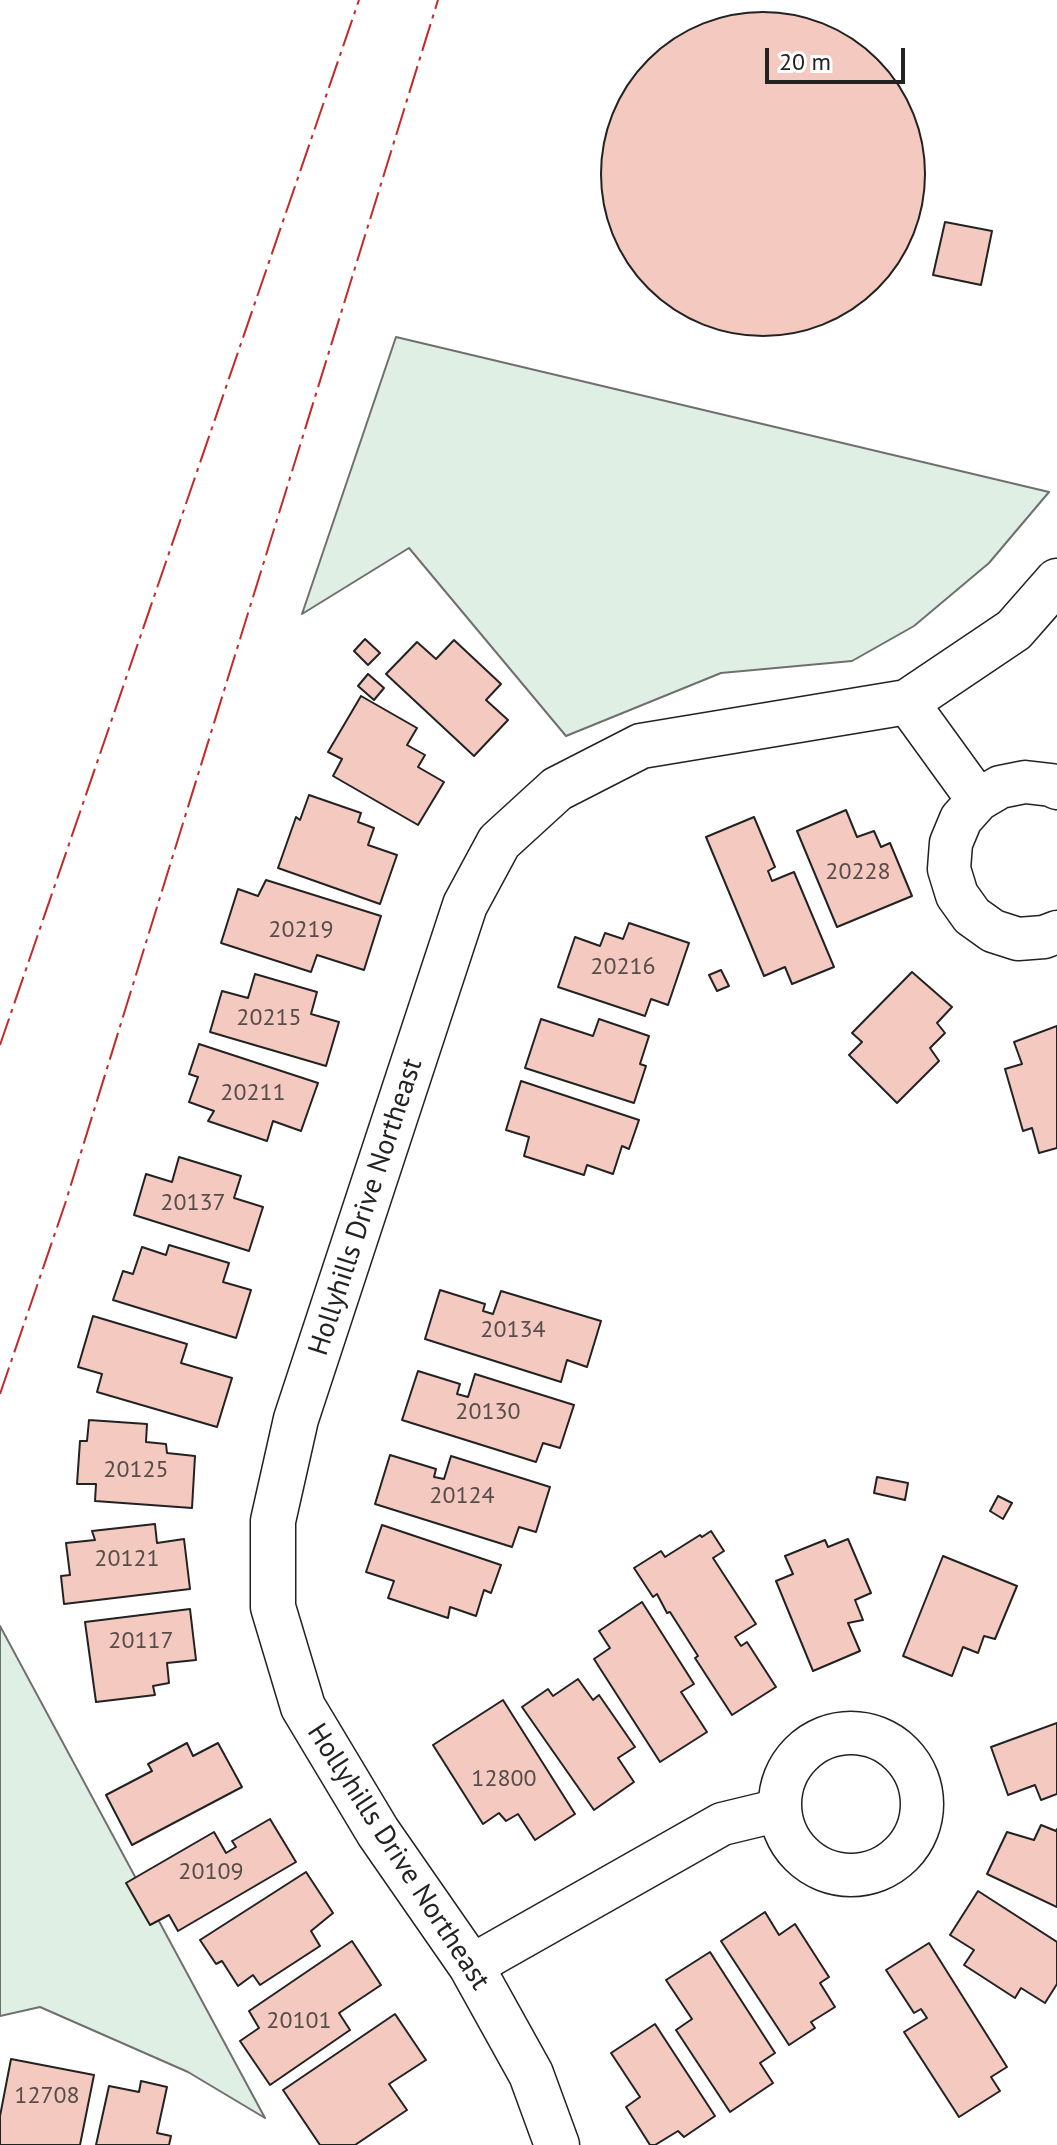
<!DOCTYPE html>
<style>
body{margin:0}
#map{position:relative;width:1057px;height:2145px;overflow:hidden;background:#fff;font-family:"PT Sans",sans-serif}
canvas{display:block}
.scale{position:absolute;left:765px;top:48px;width:140px;height:36px;box-sizing:border-box;border:4px solid #222;border-top:0;padding-left:10px;font-size:24px;line-height:28px;white-space:nowrap;color:#222;-webkit-text-stroke:6px #fff;paint-order:stroke}
</style>
<div id="map">
<canvas width="1057" height="2145"></canvas>
<div class="scale">20 m</div>
</div>
<script>
const context = document.querySelector('canvas').getContext('2d');
context.lineJoin = 'round';
function fill(path, color) { context.fillStyle = color; context.fill(path, 'evenodd'); }
const poly = rows => new Path2D(rows.map(r => 'M' + r).join(''));
function trace(path, color, width, dash) { context.strokeStyle = color; context.lineWidth = width; context.lineCap = dash ? 'butt' : 'round'; context.setLineDash(dash || []); context.stroke(path); }
function write(font, color, halo, rows, align = 'center') {
  context.font = font + ' "PT Sans",sans-serif'; context.lineWidth = 6; context.setLineDash([]); context.textBaseline = 'middle'; context.strokeStyle = halo; context.fillStyle = color; for (const [text, x, y, turn = 0] of rows) {
    context.save(); context.translate(x, y); context.rotate((+turn || 0) * Math.PI / 180); context.textAlign = isNaN(turn) ? turn : align; if (halo) context.strokeText(text, 0, 0); context.fillText(text, 0, 0); context.restore();
  }
}
const green = poly([
 [396,337,1049,492,989,563,914,626,852,661,721,673,566,736,409,548,302,614,396,337],
 [0,1626,265,2118,188,2072,40,2007,0,2016,0,1626]
]);
const building = poly([
 '601 174a162 162 0 1 1 324 0a162 162 0 1 1-324 0Z',
 [945,222,992,231,981,285,933,275,945,222],
 [365,639,380,653,368,665,354,651,365,639],
 [454,640,501,684,486,700,508,720,474,756,386,674,417,642,436,659,454,640],
 [368,674,384,688,374,700,358,686,368,674],
 [361,696,417,728,407,745,425,755,418,767,444,782,418,825,333,776,342,759,328,752,361,696],
 [309,795,361,813,358,822,374,828,368,845,397,855,380,904,278,868,296,817,300,820,309,795],
 [846,810,857,837,874,831,881,847,890,843,912,896,837,927,797,831,846,810],
 [754,817,775,867,768,871,772,881,794,872,834,967,792,984,785,967,764,976,706,837,754,817],
 [266,880,381,916,364,970,317,955,311,972,221,943,238,889,258,896,266,880],
 [629,923,689,943,668,1005,651,999,645,1016,558,987,575,937,600,946,605,933,623,939,629,923],
 [721,970,729,986,717,991,709,975,721,970],
 [912,972,952,1007,937,1023,945,1033,930,1048,939,1061,897,1103,849,1055,862,1042,852,1033,912,972],
 [255,974,317,992,311,1014,339,1022,326,1066,210,1032,222,991,248,998,255,974],
 [541,1019,593,1036,599,1019,649,1036,640,1064,646,1066,634,1103,525,1068,541,1019],
 [1057,1026,1057,1148,1039,1153,1032,1128,1023,1131,1005,1069,1022,1064,1014,1042,1057,1026],
 [199,1044,318,1083,301,1131,273,1121,267,1141,208,1121,214,1111,189,1102,198,1077,189,1074,199,1044],
 [521,1081,639,1120,629,1149,622,1146,613,1174,587,1165,584,1175,524,1156,529,1137,506,1130,521,1081],
 [179,1157,241,1176,234,1198,263,1207,249,1251,134,1215,146,1174,172,1182,179,1157],
 [169,1245,229,1263,223,1282,251,1290,236,1338,113,1300,123,1271,133,1274,142,1247,166,1255,169,1245],
 [440,1290,485,1304,483,1311,493,1314,501,1291,601,1321,587,1367,567,1360,561,1382,425,1339,440,1290],
 [93,1316,187,1344,181,1363,232,1378,217,1427,97,1392,102,1374,78,1367,93,1316],
 [418,1371,460,1384,457,1394,468,1397,475,1374,574,1405,560,1448,543,1443,536,1462,402,1420,418,1371],
 [89,1420,147,1424,146,1442,166,1444,167,1453,195,1456,192,1508,95,1501,96,1484,77,1484,80,1441,87,1441,89,1420],
 [390,1455,436,1469,434,1477,444,1479,451,1456,550,1487,536,1532,519,1527,512,1547,375,1504,390,1455],
 [877,1477,908,1483,905,1500,874,1493,877,1477],
 [998,1496,1012,1503,1003,1519,990,1511,998,1496],
 [155,1524,157,1543,184,1539,190,1589,64,1604,61,1576,70,1575,66,1543,95,1540,92,1531,155,1524],
 [382,1525,501,1565,491,1593,484,1590,476,1616,450,1607,448,1618,388,1598,394,1581,366,1572,382,1525],
 [711,1531,724,1551,713,1558,756,1624,735,1637,741,1646,747,1642,776,1687,732,1715,695,1658,698,1656,670,1612,667,1613,657,1594,653,1597,634,1568,661,1551,665,1557,700,1535,702,1537,711,1531],
 [848,1539,871,1593,855,1600,863,1620,848,1623,860,1651,813,1671,776,1581,793,1574,785,1556,825,1540,828,1547,848,1539],
 [943,1556,1017,1586,995,1639,984,1636,978,1653,963,1647,952,1676,903,1656,943,1556],
 [642,1602,694,1684,681,1692,707,1732,660,1762,594,1659,610,1648,599,1631,642,1602],
 [190,1609,196,1660,167,1663,169,1683,153,1686,155,1695,96,1702,85,1622,190,1609],
 [578,1679,593,1700,599,1695,635,1747,618,1758,634,1782,594,1810,522,1707,548,1689,553,1696,578,1679],
 [503,1700,575,1814,535,1840,518,1814,506,1821,499,1813,483,1824,433,1745,503,1700],
 [1057,1723,1057,1794,1041,1800,1035,1785,1008,1795,991,1747,1057,1723],
 [187,1743,193,1756,218,1743,242,1787,132,1845,106,1795,152,1771,148,1764,187,1743],
 [270,1819,296,1862,178,1931,169,1915,150,1925,126,1883,214,1832,226,1853,236,1847,232,1841,270,1819],
 [1041,1825,1056,1831,1057,1829,1057,1907,987,1874,1007,1832,1034,1840,1041,1825],
 [306,1872,333,1913,311,1931,320,1946,260,1985,253,1975,238,1986,222,1961,216,1964,200,1940,306,1872],
 [978,1891,1057,1942,1057,1984,1045,2003,1021,1988,1015,1998,964,1965,974,1950,950,1935,978,1891],
 [765,1912,779,1935,795,1924,829,1977,820,1983,835,2007,811,2022,815,2028,789,2045,721,1941,765,1912],
 [352,1941,381,1985,339,2013,350,2030,270,2085,240,2041,259,2028,249,2011,352,1941],
 [929,1943,1007,2067,991,2077,1000,2091,959,2117,904,2032,927,2018,921,2009,914,2013,886,1970,929,1943],
 [710,1952,775,2053,760,2063,773,2083,730,2112,676,2030,692,2019,666,1980,710,1952],
 [395,2014,426,2060,389,2084,407,2110,355,2145,320,2145,283,2090,395,2014],
 [655,2024,715,2116,684,2137,678,2131,655,2145,650,2145,626,2107,640,2097,611,2053,655,2024],
 [11,2059,94,2075,80,2145,0,2145,0,2116,11,2059],
 [141,2081,167,2087,157,2133,171,2136,169,2145,96,2145,109,2086,139,2092,141,2081]
]);
const minor = poly([
 [907,702,978,800],
 [1057,788,1051,785,1025,782,1000,787,978,800,961,819,951,843,949,869,957,895,972,916,993,931,1018,939,1044,937,1057,932],
 '780 1804a71 71 0 1 1 142 0a71 71 0 1 1-142 0Z',
 [471,1966,722,1824,780,1810]
]);
const tertiary = poly([
 [557,2145,531,2074,471,1966,378,1832,303,1707,273,1607,273,1521,296,1419,465,905,499,842,557,789,641,746,907,702,1014,630,1057,581]
]);
const power = poly([
 [0,1045,359,0],
 [0,1394,65,1204,438,0]
]);
const numberNames = [
 ["20228",858,872],
 ["20219",301,930],
 ["20216",623,967],
 ["20215",269,1018],
 ["20211",253,1093],
 ["20137",193,1203],
 ["20134",513,1330],
 ["20130",488,1412],
 ["20125",136,1470],
 ["20124",462,1496],
 ["20121",127,1559],
 ["20117",141,1641],
 ["12800",504,1779],
 ["20109",211,1872],
 ["20101",299,2021],
 ["12708",47,2096]
];
const streetNames = [
 ["Hollyhills Drive Northeast",366,1207,-72],
 ["Hollyhills Drive Northeast",398,1857,57]
];
fill(green, '#e0efe3');
trace(green, '#6f6f6f', 2);
fill(building, '#f3c9c0');
trace(building, '#222', 2);
trace(minor, '#222', 45);
trace(tertiary, '#222', 47);
trace(minor, '#fff', 42);
trace(tertiary, '#fff', 44);
trace(power, '#c62828', 2, [28, 6, 4, 6]);
write('24px', '#564c4a', null, numberNames);
write('28px', '#222', '#fff', streetNames);
</script>
